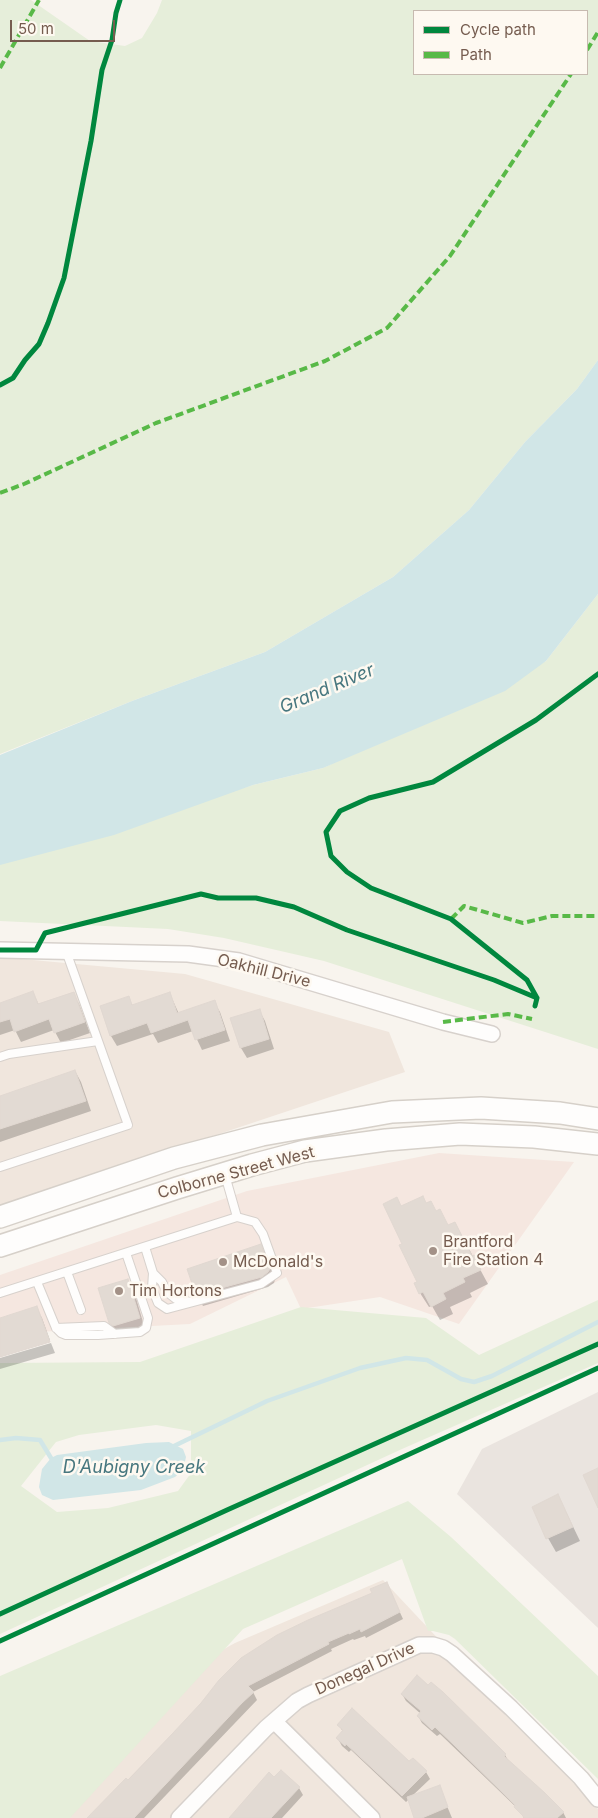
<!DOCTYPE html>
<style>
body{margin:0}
#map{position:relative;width:598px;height:1818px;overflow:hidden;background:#f8f4ee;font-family:Inter,sans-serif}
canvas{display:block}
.legend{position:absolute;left:413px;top:10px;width:175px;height:65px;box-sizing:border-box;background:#fef9f1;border:1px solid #c7bab0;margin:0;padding:6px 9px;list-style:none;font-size:15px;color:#755c4f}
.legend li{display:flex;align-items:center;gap:10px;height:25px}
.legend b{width:25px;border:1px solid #c7bab0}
.scale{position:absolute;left:10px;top:20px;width:105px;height:22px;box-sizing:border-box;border:2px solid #755c4f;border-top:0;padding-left:6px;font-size:15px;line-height:18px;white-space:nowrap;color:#755c4f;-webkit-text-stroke:4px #fef9f1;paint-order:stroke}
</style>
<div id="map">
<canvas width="598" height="1818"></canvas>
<ul class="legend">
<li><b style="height:6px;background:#00873e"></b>Cycle path</li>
<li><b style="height:6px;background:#58b947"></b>Path</li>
</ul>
<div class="scale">50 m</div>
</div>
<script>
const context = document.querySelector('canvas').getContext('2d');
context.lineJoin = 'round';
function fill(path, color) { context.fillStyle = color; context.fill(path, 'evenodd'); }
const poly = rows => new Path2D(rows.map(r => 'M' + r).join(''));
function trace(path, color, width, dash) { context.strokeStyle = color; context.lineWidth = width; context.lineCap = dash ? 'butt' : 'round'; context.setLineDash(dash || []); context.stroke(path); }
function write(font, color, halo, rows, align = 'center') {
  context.font = font + ' Inter,sans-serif'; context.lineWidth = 5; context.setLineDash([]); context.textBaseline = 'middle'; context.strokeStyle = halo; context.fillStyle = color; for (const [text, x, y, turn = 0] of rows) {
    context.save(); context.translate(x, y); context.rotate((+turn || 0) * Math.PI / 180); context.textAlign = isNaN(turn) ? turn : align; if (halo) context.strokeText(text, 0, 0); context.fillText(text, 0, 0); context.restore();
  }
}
const residential = poly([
 [0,957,185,974,389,1032,405,1072,0,1207],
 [383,1580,598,1809,598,1818,0,1818,0,1771,235,1643]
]);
const commercial = poly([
 [439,1153,574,1162,459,1324,380,1297,301,1309,286,1277,190,1324,0,1334,0,1275,247,1191]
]);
const industrial = poly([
 [598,1392,598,1628,457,1494,482,1449]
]);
const green = poly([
 [0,0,31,0,90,41,125,46,142,38,157,13,162,0,598,0,598,360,577,389,525,442,469,510,393,577,265,652,132,701,0,754],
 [414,11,587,11,587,74,414,74],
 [598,594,598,1049,324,961,224,938,168,929,0,921,0,863,253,785,323,768,546,661],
 [598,1300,598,1363,402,1449,0,1634,0,1363,140,1362,301,1307,426,1318,479,1355],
 [156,1425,191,1431,191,1473,178,1491,108,1508,57,1512,21,1486,56,1442,79,1435],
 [408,1501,451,1537,598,1676,598,1779,455,1639,449,1635,433,1631,428,1631,402,1559,243,1629,70,1818,0,1818,0,1676]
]);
const water = poly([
 [598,360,598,594,546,661,505,691,323,768,253,785,114,835,0,865,0,755,132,701,265,652,393,577,469,510,525,442,577,389],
 [169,1442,183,1449,186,1457,183,1470,175,1477,141,1490,53,1500,42,1495,39,1487,42,1469,51,1458,57,1455,146,1443]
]);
const shadow = poly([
 [33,993,39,1005,73,993,79,1004,90,1033,61,1043,54,1030,21,1042,15,1030,0,1035,0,1004],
 [170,994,179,1014,214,1002,220,1012,230,1041,202,1050,193,1031,158,1043,153,1034,117,1046,111,1036,101,1007,128,998,133,1006],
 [259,1010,265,1021,274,1049,247,1058,241,1048,231,1019],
 [75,1071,81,1082,91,1111,0,1142,0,1097],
 [427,1205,449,1226,455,1223,488,1284,470,1293,472,1297,450,1307,453,1314,440,1320,432,1306,429,1307,420,1293,418,1283,403,1245,401,1207],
 [260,1246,266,1256,275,1280,274,1283,268,1287,203,1306,197,1295,188,1270],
 [128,1281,134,1291,145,1329,116,1333,110,1322],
 [36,1307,42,1318,50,1340,0,1356,0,1319],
 [51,1343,55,1353,0,1369,0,1358],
 [565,1510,580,1541,556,1552,548,1538],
 [387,1584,403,1619,366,1638,365,1636,354,1640,353,1639,331,1649,332,1651,253,1692,257,1700,144,1818,90,1818,174,1734],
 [402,1694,505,1755,509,1762,563,1812,566,1818,524,1818,517,1808,440,1734,437,1736,422,1723,418,1716,421,1714,406,1701],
 [339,1725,426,1772,430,1779,411,1797,439,1787,452,1818,415,1818,409,1799,406,1802,351,1750,349,1752,342,1746,338,1739,343,1732],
 [274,1778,299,1788,303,1795,282,1818,230,1818]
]);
const stream = poly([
 [0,1440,16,1438,40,1440,51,1458],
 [174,1446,267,1401,360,1368,406,1358,427,1360,461,1379,474,1382,492,1376,598,1322]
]);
const building = poly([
 [33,991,38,1004,74,992,85,1022,54,1033,49,1019,14,1032,10,1019,0,1022,0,1003,33,991],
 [170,992,177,1013,215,1000,225,1030,195,1040,188,1020,151,1033,147,1023,110,1036,100,1006,129,996,132,1005,170,992],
 [260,1009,269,1039,240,1048,230,1018,260,1009],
 [75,1070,86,1101,0,1129,0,1096,75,1070],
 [423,1196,426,1203,431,1201,436,1211,440,1209,448,1225,455,1222,472,1256,474,1255,481,1270,463,1278,465,1282,443,1293,446,1299,431,1307,423,1292,419,1294,414,1283,417,1282,399,1245,402,1244,383,1204,397,1197,401,1206,423,1196],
 [261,1244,270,1269,268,1272,262,1277,196,1295,187,1269,261,1244],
 [128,1279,140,1318,113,1326,109,1323,98,1288,128,1279],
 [37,1306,50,1342,0,1357,0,1318,37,1306],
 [598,1468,598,1508,583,1475,598,1468],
 [558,1494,573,1527,546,1539,532,1507,558,1494],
 [387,1582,400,1612,361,1632,360,1629,349,1634,349,1633,328,1642,329,1644,248,1686,254,1692,242,1703,134,1818,87,1818,126,1778,128,1780,173,1733,201,1703,219,1680,241,1658,277,1635,308,1620,372,1593,370,1589,387,1582],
 [417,1675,428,1685,431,1682,443,1692,506,1754,504,1756,545,1793,564,1812,557,1818,525,1818,514,1807,515,1805,455,1746,435,1727,432,1730,417,1716,421,1711,401,1694,417,1675],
 [352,1708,409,1761,413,1758,427,1771,402,1796,346,1744,345,1746,336,1738,343,1730,337,1725,352,1708],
 [281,1770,300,1787,271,1818,229,1818,269,1772,274,1777,281,1770],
 [440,1785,448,1807,422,1818,414,1818,407,1797,440,1785]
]);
const service = poly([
 [0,1057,9,1054,98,1041],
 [0,1167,128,1125,66,951],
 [145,1247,153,1273,152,1288,158,1303,167,1309,261,1284,277,1273,263,1234,255,1222,237,1217],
 [67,1272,81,1310],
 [153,1273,162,1282,167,1292,176,1299,191,1302],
 [37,1282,56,1328,61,1333,66,1335,98,1335,140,1332,146,1328,148,1318,126,1253],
 [0,1293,237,1217,225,1175],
 [56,1328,104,1326,115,1334]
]);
const minor = poly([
 [0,950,188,954,239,961,443,1022,492,1034],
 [274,1721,372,1818],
 [179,1818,266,1728,297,1701,308,1695,419,1645,433,1645,443,1648,452,1654,511,1708,581,1778,598,1799]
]);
const secondary = poly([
 [0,1217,174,1158,262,1135,392,1112,481,1108,560,1113,598,1119],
 [0,1246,177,1188,252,1165,305,1151,386,1140,460,1134,534,1137,598,1144]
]);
const quiet = poly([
 [587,50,598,32],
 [0,68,39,0],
 [0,493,24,484,156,423,325,361,387,328,450,256,571,74],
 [451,919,464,906,523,923,552,916,598,916],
 [443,1022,508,1014,532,1019]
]);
const cycleway = poly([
 [0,385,13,378,25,360,39,344,48,323,64,278,91,141,102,70,112,40,116,13,120,0],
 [0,950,36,950,45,933,201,894,218,898,256,898,294,907,347,930,494,980,537,998],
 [535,1006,537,998,527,980,451,919,371,888,347,872,331,856,326,832,340,811,369,798,433,782,536,720,598,674],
 [0,1614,227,1510,598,1344],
 [0,1641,598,1368]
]);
const markers = [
 [433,1251,5,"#a39187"],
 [223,1262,5,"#a39187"],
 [119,1291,5,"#a39187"]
];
const streetNames = [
 ["Oakhill Drive",264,971,14],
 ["Colborne Street West",236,1173,-15],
 ["Donegal Drive",365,1669,-24]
];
const poiNames = [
 ["Brantford",443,1242],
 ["Fire Station 4",443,1260],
 ["McDonald's",233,1262],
 ["Tim Hortons",129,1291]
];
const waterNames = [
 ["Grand River",327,689,-23],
 ["D'Aubigny Creek",134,1468]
];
fill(residential, '#f0e6dd');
fill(commercial, '#f5e7e0');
fill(industrial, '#eae4df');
fill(green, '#e6eeda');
fill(water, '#d1e6e7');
fill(shadow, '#0003');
trace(stream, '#d1e6e7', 4.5);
fill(building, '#e2dad3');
trace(building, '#e1d8d1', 1);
trace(service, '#d7d1cc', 10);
trace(minor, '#d7d1cc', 18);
trace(secondary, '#d6d0c9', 24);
trace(service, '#fefdfc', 8);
trace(minor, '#fefdfc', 15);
trace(secondary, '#fefdfc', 21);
trace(quiet, '#58b947', 4, [8, 4]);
trace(cycleway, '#00873e', 5);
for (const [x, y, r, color] of markers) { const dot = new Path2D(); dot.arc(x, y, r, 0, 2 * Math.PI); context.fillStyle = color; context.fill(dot); trace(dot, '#fef9f1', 2); }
write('16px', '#755c4f', '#fef9f1', streetNames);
write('16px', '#755c4f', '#fef9f1', poiNames, 'left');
write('italic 18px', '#47777f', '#fef9f1', waterNames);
</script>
